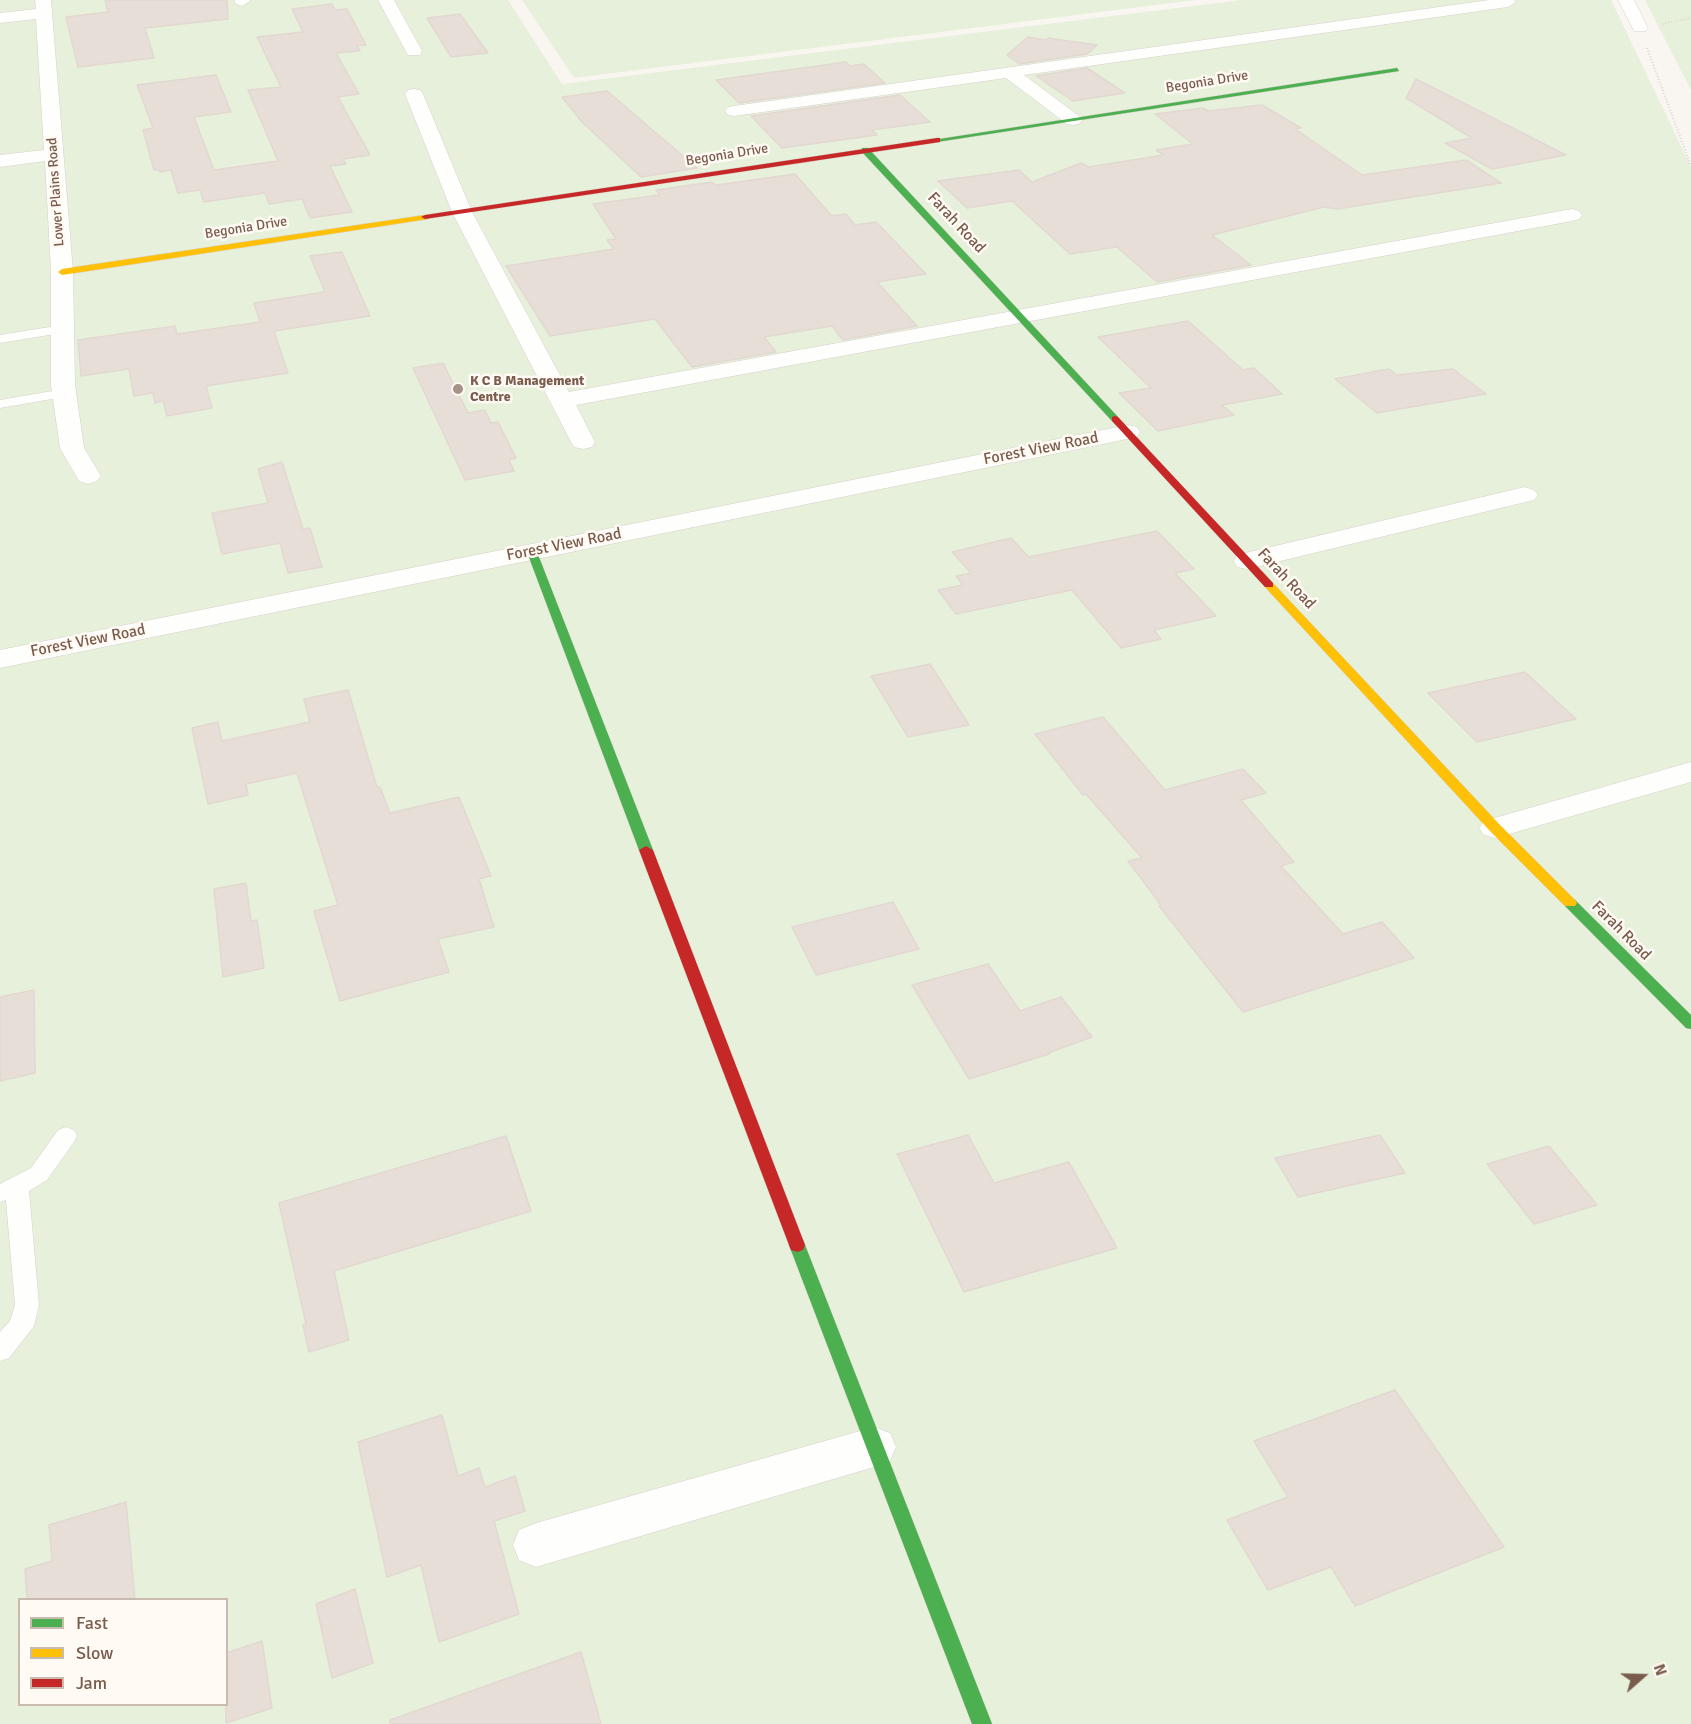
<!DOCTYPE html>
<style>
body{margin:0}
#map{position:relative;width:1691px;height:1724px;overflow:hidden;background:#f9f5f0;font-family:Signika,sans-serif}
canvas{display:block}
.legend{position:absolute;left:18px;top:1598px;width:210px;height:108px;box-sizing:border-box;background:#fffaf3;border:2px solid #cabbb1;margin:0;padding:8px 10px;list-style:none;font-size:18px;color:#7a5c4d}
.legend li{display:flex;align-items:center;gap:12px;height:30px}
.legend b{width:30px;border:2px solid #cabbb1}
.north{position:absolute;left:1613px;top:1646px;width:60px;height:60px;-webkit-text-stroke:4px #fffaf3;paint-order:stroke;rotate:70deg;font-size:16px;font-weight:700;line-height:24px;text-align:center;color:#7a5c4d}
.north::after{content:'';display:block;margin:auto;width:21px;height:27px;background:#7a5c4d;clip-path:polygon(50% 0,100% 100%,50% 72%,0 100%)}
</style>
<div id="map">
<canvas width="1691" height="1724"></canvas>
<ul class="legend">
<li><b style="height:8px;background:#4caf50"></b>Fast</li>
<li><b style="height:8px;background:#ffc107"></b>Slow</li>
<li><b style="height:8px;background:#c62828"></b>Jam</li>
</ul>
<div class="north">N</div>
</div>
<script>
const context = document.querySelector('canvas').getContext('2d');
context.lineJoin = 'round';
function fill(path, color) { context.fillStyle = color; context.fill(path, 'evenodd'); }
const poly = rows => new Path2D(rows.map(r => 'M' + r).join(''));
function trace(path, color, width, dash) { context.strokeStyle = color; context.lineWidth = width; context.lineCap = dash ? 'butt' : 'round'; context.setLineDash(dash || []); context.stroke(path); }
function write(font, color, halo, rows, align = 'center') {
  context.font = font + ' Signika,sans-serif'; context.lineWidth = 5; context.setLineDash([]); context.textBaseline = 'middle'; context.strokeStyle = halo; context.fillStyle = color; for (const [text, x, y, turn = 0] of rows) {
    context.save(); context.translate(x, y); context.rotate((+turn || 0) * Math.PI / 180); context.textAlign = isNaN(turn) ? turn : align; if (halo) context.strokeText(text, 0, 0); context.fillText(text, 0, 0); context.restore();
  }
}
const green = poly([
 [0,0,508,0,562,84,1242,0,1611,0,1691,167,1691,1724,0,1724],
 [20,1600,226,1600,226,1704,20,1704],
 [522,0,1195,0,574,78],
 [1645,0,1691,0,1691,90]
]);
const building = poly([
 [105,0,227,0,228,19,145,28,154,58,78,67,66,17,108,12,105,0],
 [332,4,335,10,347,9,366,45,357,46,360,51,336,53,359,94,338,97,370,155,343,159,346,164,330,166,352,212,310,218,302,199,269,204,265,193,204,202,200,190,178,193,171,170,160,172,159,170,154,170,143,130,153,128,137,85,216,75,231,112,194,117,214,170,278,161,248,90,281,87,257,37,303,32,292,9,332,4],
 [460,14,488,53,451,57,427,18,460,14],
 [1028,37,1046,40,1048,38,1097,45,1087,54,1019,64,1007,55,1028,37],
 [846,62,850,66,864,64,885,83,739,103,716,80,846,62],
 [1087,68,1125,93,1073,101,1036,76,1087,68],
 [1416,79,1566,155,1492,169,1445,143,1472,138,1406,98,1416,79],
 [607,91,697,168,641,177,582,122,562,97,607,91],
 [900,95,930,122,872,130,877,135,782,148,751,116,900,95],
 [1262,105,1301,128,1295,129,1362,175,1466,160,1501,183,1337,209,1324,207,1212,235,1251,265,1157,282,1117,247,1070,254,1012,201,967,208,938,181,1019,170,1032,182,1081,163,1089,167,1164,155,1156,150,1193,144,1155,114,1203,108,1208,111,1262,105],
 [795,174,832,216,846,214,855,225,876,222,926,274,877,282,917,326,843,340,832,326,764,337,776,352,692,367,655,319,550,336,506,266,614,249,607,240,616,239,593,204,660,195,656,190,712,182,716,185,724,184,795,174],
 [342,252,370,316,274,331,288,373,206,386,212,408,167,416,163,401,155,403,153,393,134,396,129,369,81,376,78,340,175,326,177,334,260,322,254,303,325,292,310,256,342,252],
 [1188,321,1243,370,1254,368,1282,394,1222,405,1234,415,1158,431,1119,393,1151,388,1098,337,1188,321],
 [443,363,468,413,485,410,491,423,498,422,516,458,509,460,514,471,465,480,413,368,443,363],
 [1389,369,1397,375,1453,369,1486,394,1377,413,1335,379,1389,369],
 [282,462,303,529,310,528,322,567,288,573,280,543,222,554,212,513,268,503,258,469,282,462],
 [1157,531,1194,569,1175,573,1216,616,1154,630,1161,639,1121,648,1072,590,956,614,938,590,963,585,956,576,971,573,952,552,1011,538,1029,557,1157,531],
 [930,664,969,725,908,737,871,676,930,664],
 [1525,672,1576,719,1477,742,1428,693,1525,672],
 [348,690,377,787,380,787,390,813,459,797,491,876,479,879,494,927,438,939,449,972,340,1001,314,911,338,905,297,773,246,784,248,795,208,804,192,728,218,722,222,741,310,722,304,699,348,690],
 [1103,717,1165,790,1243,769,1266,793,1241,800,1294,862,1281,866,1343,934,1382,922,1414,958,1243,1012,1159,906,1161,905,1128,861,1142,858,1086,794,1083,795,1035,734,1103,717],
 [246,883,251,921,257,920,264,968,223,977,214,889,246,883],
 [893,902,919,949,816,975,792,927,893,902],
 [988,964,1020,1011,1061,997,1092,1037,1048,1053,1049,1054,969,1079,912,985,988,964],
 [34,990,35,1073,0,1081,0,997,34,990],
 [968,1135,994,1183,1069,1162,1117,1248,964,1292,897,1154,968,1135],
 [1380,1135,1405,1173,1298,1197,1275,1158,1380,1135],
 [506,1136,531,1211,334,1271,349,1340,309,1352,303,1325,306,1324,279,1203,506,1136],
 [1549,1146,1597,1205,1534,1224,1487,1164,1549,1146],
 [1395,1390,1504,1547,1355,1606,1331,1567,1268,1590,1227,1520,1288,1497,1254,1441,1395,1390],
 [442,1415,458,1476,479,1468,485,1487,515,1476,525,1511,494,1521,519,1614,439,1642,421,1565,387,1577,358,1442,442,1415],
 [126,1502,135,1599,27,1599,25,1569,52,1561,49,1525,126,1502],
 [355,1589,373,1663,332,1678,316,1604,355,1589],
 [262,1641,272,1708,226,1723,226,1653,262,1641],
 [581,1652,601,1724,390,1724,390,1720,581,1652]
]);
const path = poly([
 [1662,24,1691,18],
 [1647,48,1691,166]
]);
const lane = poly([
 [62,325,69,329,67,332,0,343,0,335,62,325],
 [64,389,69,390,71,393,69,396,0,408,0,400,64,389],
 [66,1127,74,1130,77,1136,74,1142,47,1180,29,1191,39,1305,34,1326,9,1358,0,1361,0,1332,10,1321,15,1305,6,1200,0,1202,0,1184,31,1168,58,1130,66,1127]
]);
const street = poly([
 [35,0,51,0,73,272,75,385,84,448,101,476,97,481,88,484,79,481,60,448,51,385,51,272,45,161,0,167,0,155,44,150,36,19,0,23,0,13,36,9,35,0],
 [234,0,250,0,250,1,242,6,236,4,234,0],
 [378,0,394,0,422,51,420,55,408,55,378,0],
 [1489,0,1514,0,1516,2,1508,7,1024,75,1079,116,1082,120,1079,124,1073,125,1067,124,1006,78,734,116,728,115,725,111,728,107,734,106,1489,0],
 [1618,0,1634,0,1648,28,1646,31,1634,31,1618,0],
 [414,89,420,90,423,94,472,212,569,392,1572,209,1579,211,1582,215,1579,219,1572,221,576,405,595,442,592,447,583,449,574,447,571,442,452,212,405,94,408,90,414,89],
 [1128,425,1137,427,1140,432,1137,437,0,668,0,650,1128,425],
 [1525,487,1534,490,1538,495,1534,500,1247,569,1237,567,1234,561,1237,555,1525,487],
 [1691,762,1691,782,1495,838,1484,835,1479,828,1484,821,1691,762],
 [874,1427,890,1433,896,1447,890,1461,874,1467,536,1567,519,1560,513,1545,519,1530,536,1523,874,1427]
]);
const fast = poly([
 [1397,68,1399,71,937,142,933,140,1397,68],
 [862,148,868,148,1118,417,1118,421,1112,421,862,152,862,148],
 [532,549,537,552,653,850,651,853,646,854,639,850,527,552,532,549],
 [1570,898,1575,900,1691,1015,1691,1029,1686,1028,1565,906,1563,903,1570,898],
 [797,1238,803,1240,805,1245,992,1724,972,1724,789,1245,791,1240,797,1238]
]);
const slow = poly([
 [425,215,429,217,428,219,62,275,58,272,62,269,425,215],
 [1269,582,1273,583,1500,825,1575,900,1577,903,1575,906,1565,906,1490,831,1265,587,1263,585,1269,582]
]);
const jam = poly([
 [937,138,940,138,940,142,425,219,421,217,425,215,937,138],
 [1115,416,1118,417,1273,583,1273,587,1265,587,1112,421,1112,417,1115,416],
 [646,846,653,850,805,1245,803,1250,797,1252,791,1250,789,1245,639,850,646,846]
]);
const markers = [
 [458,389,6,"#a69286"]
];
const farStreetnames = [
 ["Begonia Drive",1207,82,-9],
 ["Begonia Drive",727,155,-9],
 ["Lower Plains Road",56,192,-94],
 ["Begonia Drive",246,228,-9]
];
const farPoinames = [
 ["K C B Management",470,381],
 ["Centre",470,397]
];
const streetNames = [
 ["Farah Road",956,223,47],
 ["Forest View Road",1041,449,-11],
 ["Forest View Road",564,545,-11],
 ["Farah Road",1286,579,47],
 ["Forest View Road",88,641,-11],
 ["Farah Road",1621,931,45]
];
fill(green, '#e7f0db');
fill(building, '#e6ded7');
trace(building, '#e2d8d2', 1.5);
trace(lane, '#d7d1cb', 1);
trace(street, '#d7d1cb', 1);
trace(fast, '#d9d2cb', 1);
trace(slow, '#d9d2cb', 1);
trace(jam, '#d9d2cb', 1);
trace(path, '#dcd5d0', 2, [1, 2]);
fill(lane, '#fefefd');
fill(street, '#fefefd');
fill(fast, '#4caf50');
fill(slow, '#ffc107');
fill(jam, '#c62828');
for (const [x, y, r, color] of markers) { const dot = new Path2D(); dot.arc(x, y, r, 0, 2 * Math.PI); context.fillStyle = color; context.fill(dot); trace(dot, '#fffaf3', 2); }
write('14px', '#7a5c4d', '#fffaf3', farStreetnames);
write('bold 14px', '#7a5c4d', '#fffaf3', farPoinames, 'left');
write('16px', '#7a5c4d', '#fffaf3', streetNames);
</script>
